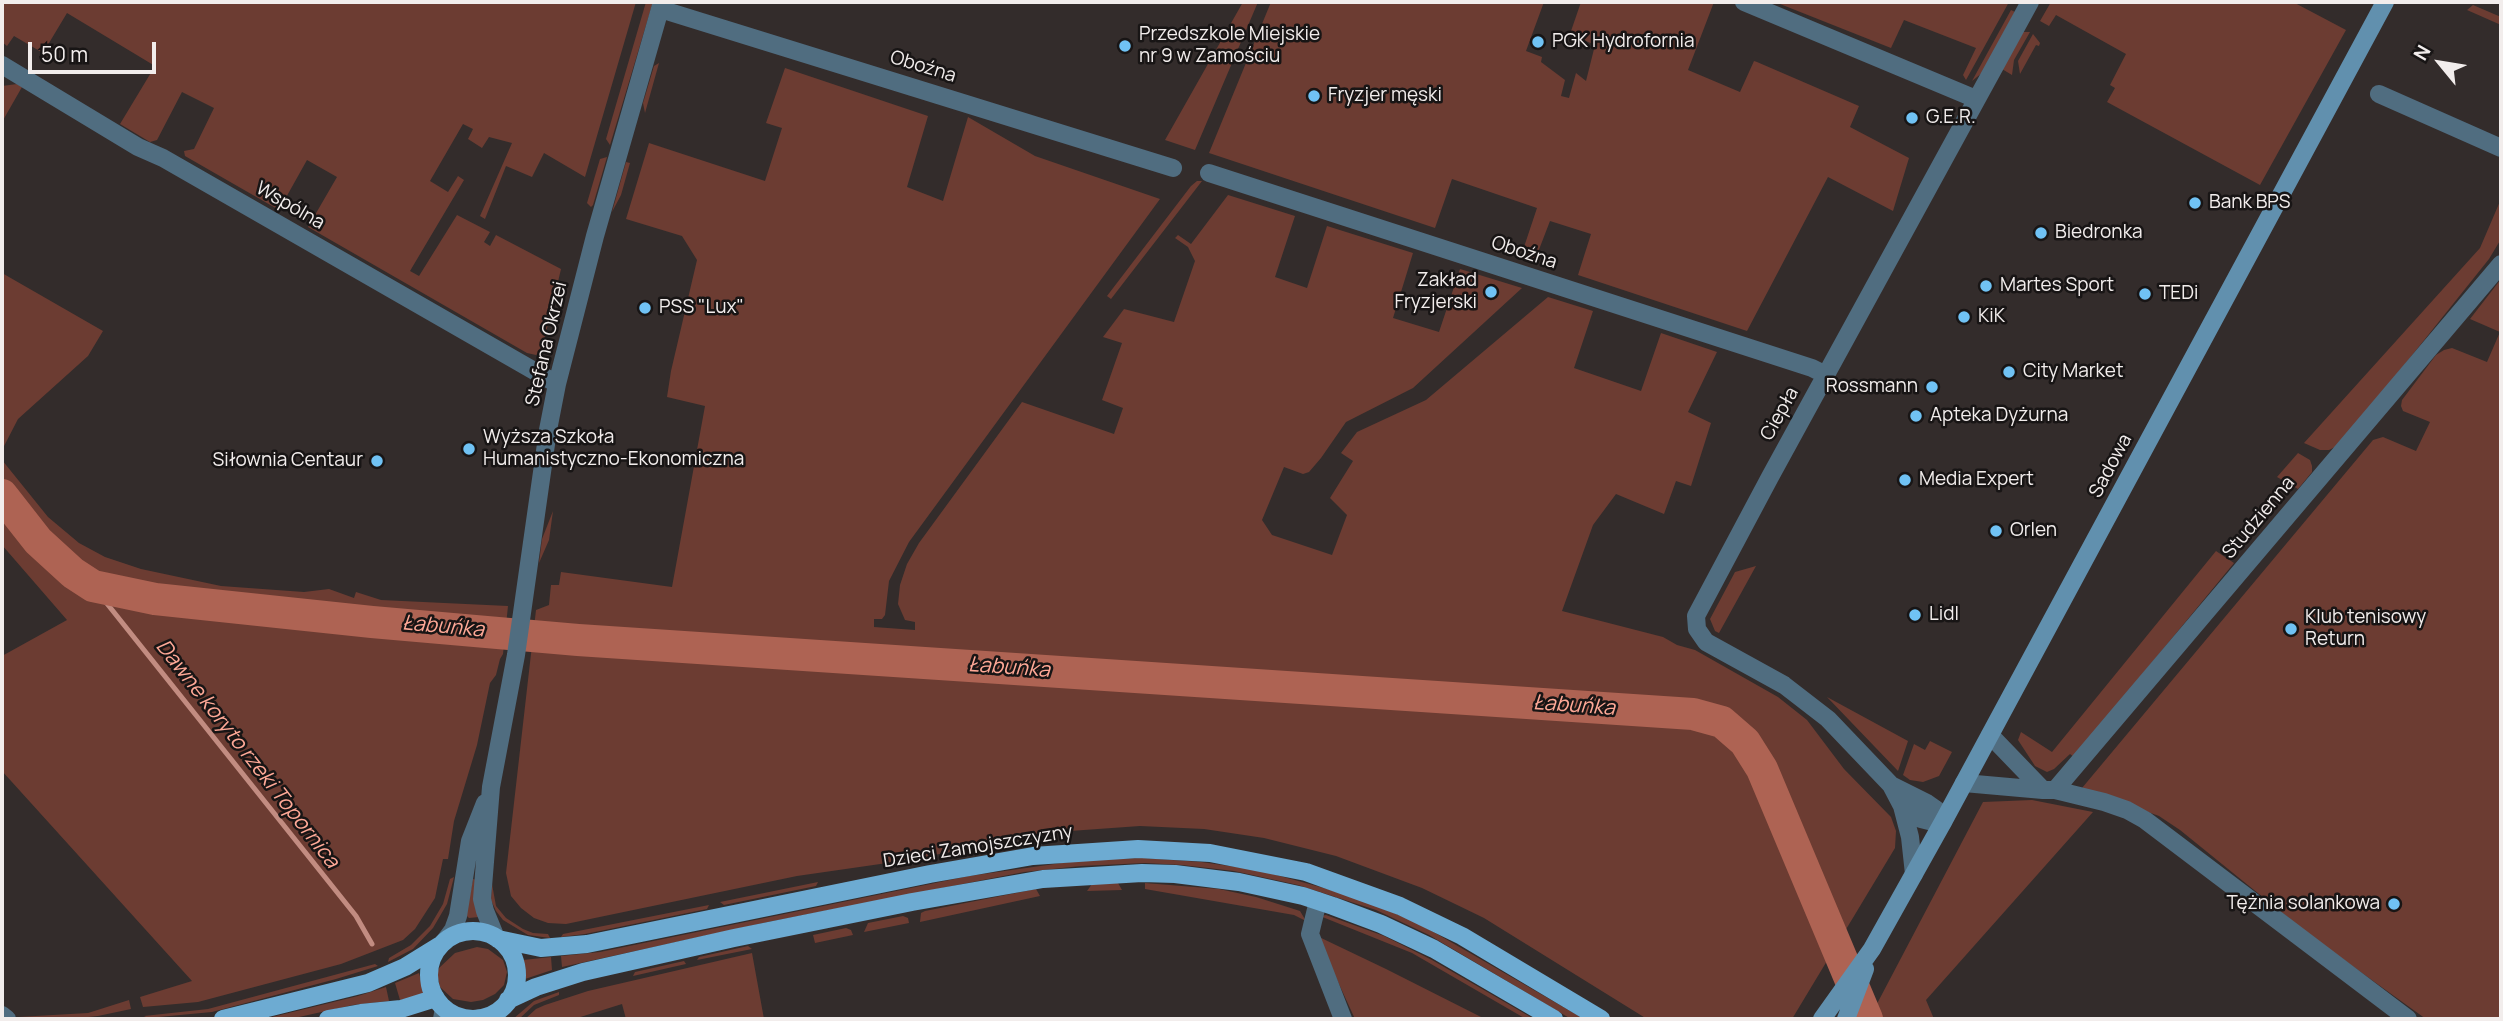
<!DOCTYPE html>
<meta charset="utf-8">
<style>
body{margin:0}
#map{position:relative;width:2503px;height:1021px;overflow:hidden;background:#332c2b;font-family:Manrope,sans-serif}
canvas{display:block}
.frame{position:absolute;inset:0;border:4px solid #f2edec;pointer-events:none}
.north{position:absolute;left:2405px;top:28px;width:70px;height:70px;-webkit-text-stroke:5px #181515;paint-order:stroke;rotate:300deg;font-size:19px;font-weight:700;line-height:28px;text-align:center;color:#f2edec}
.north::after{content:'';display:block;margin:auto;width:24px;height:32px;background:#f2edec;clip-path:polygon(50% 0,100% 100%,50% 72%,0 100%)}
.scale{position:absolute;left:28px;top:42px;width:128px;height:32px;box-sizing:border-box;border:4px solid #f2edec;border-top:0;padding-left:9px;font-size:21px;line-height:24px;white-space:nowrap;color:#f2edec;-webkit-text-stroke:5px #181515;paint-order:stroke}
</style>
<div id="map">
<canvas width="2503" height="1021"></canvas>
<div class="frame"></div>
<div class="north">N</div>
<div class="scale">50 m</div>
</div>
<script>
const context = document.querySelector('canvas').getContext('2d');
context.lineJoin = 'round';
function fill(path, color) { context.fillStyle = color; context.fill(path, 'evenodd'); }
const poly = rows => new Path2D(rows.map(r => 'M' + r).join(''));
function trace(path, color, width, dash) { context.strokeStyle = color; context.lineWidth = width; context.lineCap = dash ? 'butt' : 'round'; context.setLineDash(dash || []); context.stroke(path); }
function write(font, color, halo, rows, align = 'center') {
  context.font = font + ' Manrope,sans-serif'; context.lineWidth = 5; context.setLineDash([]); context.textBaseline = 'middle'; context.strokeStyle = halo; context.fillStyle = color; for (const [text, x, y, turn = 0] of rows) {
    context.save(); context.translate(x, y); context.rotate((+turn || 0) * Math.PI / 180); context.textAlign = isNaN(turn) ? turn : align; if (halo) context.strokeText(text, 0, 0); context.fillText(text, 0, 0); context.restore();
  }
}
const green = poly([
 [2,2,636,2,585,177,544,153,532,177,506,166,485,219,480,216,512,143,489,137,482,148,468,139,473,129,463,124,430,181,448,192,458,176,464,180,410,271,419,276,457,215,490,232,484,242,490,246,496,235,561,269,542,350,536,355,527,353,308,227,337,177,307,160,279,210,185,156,184,151,194,149,214,108,182,92,157,140,150,142,120,124,155,66,67,13,43,53,14,36,7,46,2,42],
 [646,2,653,2,610,145,606,139],
 [1243,2,1258,2,1195,150,1165,140],
 [1271,2,1544,2,1526,51,1542,57,1541,62,1565,80,1561,96,1569,98,1576,73,1586,81,1595,45,1570,34,1581,2,1714,2,1688,70,1740,92,1754,61,1757,62,1859,106,1850,127,1909,158,1893,211,1828,177,1747,331,1578,275,1591,234,1550,221,1535,260,1521,256,1537,208,1452,179,1435,228,1209,153],
 [1775,2,2009,2,1966,80,1963,75,1976,48,1904,20,1891,48],
 [2051,2,2293,2,2346,30,2260,185,2107,102,2115,88,2110,85,2126,54,2056,15,2049,26,2040,21],
 [2473,5,2501,17,2501,25,2467,10],
 [2011,10,2015,12,1982,73,1972,81],
 [2023,32,2030,32,2014,60,2012,75,2002,69],
 [2033,34,2040,43,2039,46,2036,45,2020,74,2018,61],
 [659,63,645,113,643,103,654,66],
 [785,68,928,116,907,187,943,201,968,117,1035,156,1160,199,909,542,889,581,885,615,882,619,874,619,874,627,915,630,915,622,905,620,898,604,900,585,907,564,919,543,1022,402,1114,434,1123,408,1102,400,1122,343,1103,337,1124,309,1174,322,1195,261,1188,247,1175,238,1178,235,1191,244,1228,195,1295,216,1275,277,1307,288,1327,226,1413,253,1393,318,1439,332,1460,269,1522,288,1413,388,1346,422,1321,458,1309,472,1303,474,1284,467,1262,520,1272,535,1332,555,1347,515,1330,498,1353,461,1341,453,1357,432,1426,400,1548,297,1593,311,1574,368,1641,391,1661,333,1717,352,1688,412,1711,423,1691,486,1676,481,1664,514,1616,494,1593,525,1562,611,1663,637,1677,645,1695,650,1778,697,1807,720,1844,769,1891,817,1896,831,1895,848,1792,1019,1647,1019,1484,918,1422,888,1336,856,1264,838,1204,829,1140,826,1042,833,915,859,797,876,566,924,548,923,534,918,521,908,511,896,506,873,536,610,549,605,551,585,559,585,561,572,672,587,705,406,667,397,671,371,697,260,682,236,626,219,649,143,765,181,782,128,766,123],
 [17,84,22,87,2,122,2,86],
 [607,157,593,205,591,207,587,203,600,159],
 [626,162,630,163,621,195,612,212],
 [1197,181,1202,181,1111,299,1107,296,1191,186],
 [2501,199,2501,239,2489,259,2369,409,2335,447,2329,450,2320,450,2304,443,2480,248],
 [2,273,103,331,88,356,18,419,2,450],
 [2501,279,2501,1019,2426,1019,2312,937,2180,830,2159,816,2082,788,2373,440,2383,437,2416,451,2430,422,2403,411,2401,406,2402,400,2436,355,2444,350,2452,348,2487,362,2500,332,2470,319],
 [2298,453,2310,460,2312,466,2312,472,2298,489,2277,477],
 [2,460,48,517,79,543,105,557,141,569,221,586,304,592,329,589,354,598,356,592,381,600,508,606,503,654,500,659,496,675,490,683,477,745,454,821,448,859,443,859,435,898,415,929,403,940,341,964,198,1002,143,1007,140,997,192,981,2,771,2,656,67,620,2,545],
 [553,511,549,540,539,563,542,539],
 [2216,551,2234,563,2074,757,2070,754,2054,769,2047,772,2035,766,2018,740,2021,732,2052,752],
 [1756,566,1719,633,1715,631,1710,619,1735,572],
 [1827,697,1908,741,1898,771],
 [1930,741,1952,752,1939,776,1923,782,1910,780,1903,775,1914,744,1925,750],
 [2032,800,2093,812,1926,1000,1934,1019,1869,1019,1983,802],
 [1143,858,1201,862,1258,870,1353,896,1418,923,1584,1019,1571,1019,1429,935,1376,910,1298,885,1234,871,1182,865,1145,863,1081,866,1024,872,768,922,562,967,561,956,600,952,969,876,1083,860],
 [454,877,447,904,433,928,413,949,388,962,389,958,411,945,430,926,443,904,450,879],
 [473,879,478,880,479,917,469,918,466,915],
 [818,882,816,886,724,905,720,902],
 [1118,883,1122,890,1087,891,1092,884],
 [1145,883,1219,889,1256,897,1300,911,1306,921,1294,915,1145,889],
 [492,884,496,906,506,918,523,929,533,933,548,934,550,938,528,935,503,920,496,911,491,900],
 [1036,889,1040,896,920,922,921,913,925,911],
 [709,905,707,909,585,934,561,937,563,934],
 [1326,915,1384,936,1432,960,1534,1019,1526,1019,1412,953,1320,916],
 [903,916,908,918,909,923,864,932,868,923],
 [846,928,851,930,853,935,815,943,813,935],
 [1317,936,1386,969,1485,1019,1355,1019],
 [748,946,752,949,697,960,699,957],
 [477,947,488,949,503,960,507,972,504,985,495,994,483,1000,471,1002,453,999,440,987,437,974,439,968,455,953],
 [752,953,764,1019,626,1019,622,1004,574,1019,525,1019,536,1009,545,1005,588,991],
 [551,957,552,970,525,979,523,960],
 [684,961,686,964,633,976,635,972],
 [375,964,378,966,336,979,212,1012,148,1018,144,1016,208,1009],
 [419,973,425,996,400,1000,395,983],
 [386,987,389,1001,353,1005,290,1019,264,1019,358,996],
 [559,992,559,995,534,1005,519,1019,513,1019,534,1001],
 [129,1000,131,1009,98,1016,70,1019,21,1019,18,1017,88,1013]
]);
const stream = poly([
 [93,586,356,916,372,944]
]);
const river = poly([
 [2,495,38,541,73,573,93,586,155,599,372,622,578,640,1693,714,1722,722,1745,742,1762,769,1867,1019]
]);
const minor = poly([
 [1744,2,1976,99],
 [660,9,1173,168],
 [2,65,138,147,163,158,557,384],
 [2379,94,2501,148],
 [1209,173,1812,368,1826,375],
 [1964,783,2043,790,1990,735],
 [1891,785,1927,803,1937,810,1943,822,1937,823,1921,819,1902,806,1891,785,1828,719,1784,685,1706,642,1697,629,1696,616,1770,477,2030,2],
 [2043,790,2055,790,2501,264],
 [2055,790,2104,802,2127,810,2145,820,2408,1019],
 [1902,806,1910,837,1914,874],
 [1318,901,1310,934,1343,1019],
 [496,938,485,911,482,899,491,787,516,655,548,430,557,384,595,236,662,2],
 [444,942,453,930,458,916,470,841,485,803],
 [2,1015,7,1019],
 [442,1019,444,1008],
 [480,1019,480,1018]
]);
const secondary = poly([
 [1822,1019,1872,949,1943,822,2385,2],
 [1846,1019,1865,969]
]);
const primary = poly([
 '429 975a44 44 0 1 1 88 0a44 44 0 1 1-88 0Z',
 [498,939,541,948,587,944,930,874,1033,856,1138,849,1210,853,1306,872,1400,906,1462,936,1601,1019],
 [508,1000,536,987,583,972,734,938,912,902,1043,879,1142,873,1175,874,1239,882,1303,896,1333,906,1381,924,1434,949,1554,1019],
 [223,1019,368,983,405,967,439,946],
 [328,1019,361,1013,401,1009,436,998]
]);
const markers = [
 [1538,42,7,"#70c2f4"],
 [1125,46,7,"#70c2f4"],
 [1314,96,7,"#70c2f4"],
 [1912,118,7,"#70c2f4"],
 [2195,203,7,"#70c2f4"],
 [2041,233,7,"#70c2f4"],
 [1986,286,7,"#70c2f4"],
 [1491,292,7,"#70c2f4"],
 [2145,294,7,"#70c2f4"],
 [645,308,7,"#70c2f4"],
 [1964,317,7,"#70c2f4"],
 [2009,372,7,"#70c2f4"],
 [1932,387,7,"#70c2f4"],
 [1916,416,7,"#70c2f4"],
 [469,449,7,"#70c2f4"],
 [377,461,7,"#70c2f4"],
 [1905,480,7,"#70c2f4"],
 [1996,531,7,"#70c2f4"],
 [1915,615,7,"#70c2f4"],
 [2291,629,7,"#70c2f4"],
 [2394,904,7,"#70c2f4"]
];
const poiNames = [
 ["Przedszkole Miejskie",1139,35],
 ["nr 9 w Zamościu",1139,57],
 ["PGK Hydrofornia",1552,42],
 ["Fryzjer męski",1328,96],
 ["G.E.R.",1926,118],
 ["Bank BPS",2209,203],
 ["Biedronka",2055,233],
 ["Zakład",1477,281,"right"],
 ["Fryzjerski",1477,303,"right"],
 ["Martes Sport",2000,286],
 ["TEDi",2159,294],
 ["PSS \"Lux\"",659,308],
 ["KiK",1978,317],
 ["City Market",2023,372],
 ["Rossmann",1918,387,"right"],
 ["Apteka Dyżurna",1930,416],
 ["Wyższa Szkoła",483,438],
 ["Humanistyczno-Ekonomiczna",483,460],
 ["Siłownia Centaur",363,461,"right"],
 ["Media Expert",1919,480],
 ["Orlen",2010,531],
 ["Lidl",1929,615],
 ["Klub tenisowy",2305,618],
 ["Return",2305,640],
 ["Tężnia solankowa",2380,904,"right"]
];
const streetNames = [
 ["Oboźna",923,67,17],
 ["Wspólna",290,206,30],
 ["Oboźna",1524,253,18],
 ["Stefana Okrzei",547,344,-77],
 ["Ciepła",1780,414,-61],
 ["Sadowa",2111,466,-62],
 ["Studzienna",2259,518,-50],
 ["Dzieci Zamojszczyzny",978,847,-9]
];
const waterNames = [
 ["Łabuńka",443,627,5],
 ["Łabuńka",1009,668,4],
 ["Łabuńka",1574,706,4],
 ["Dawne koryto rzeki Topornica",247,754,52]
];
fill(green, '#6c3c32');
trace(stream, '#c28c81', 5);
trace(river, '#ae6353', 32);
trace(minor, '#506d80', 18);
trace(secondary, '#6190ae', 18);
trace(primary, '#6dabd2', 18);
for (const [x, y, r, color] of markers) { const dot = new Path2D(); dot.arc(x, y, r, 0, 2 * Math.PI); context.fillStyle = color; context.fill(dot); trace(dot, '#181515', 2.5); }
write('19px', '#f2edec', '#181515', poiNames, 'left');
write('19px', '#f2edec', '#181515', streetNames);
write('italic 21px', '#ffa997', '#181515', waterNames);
</script>
